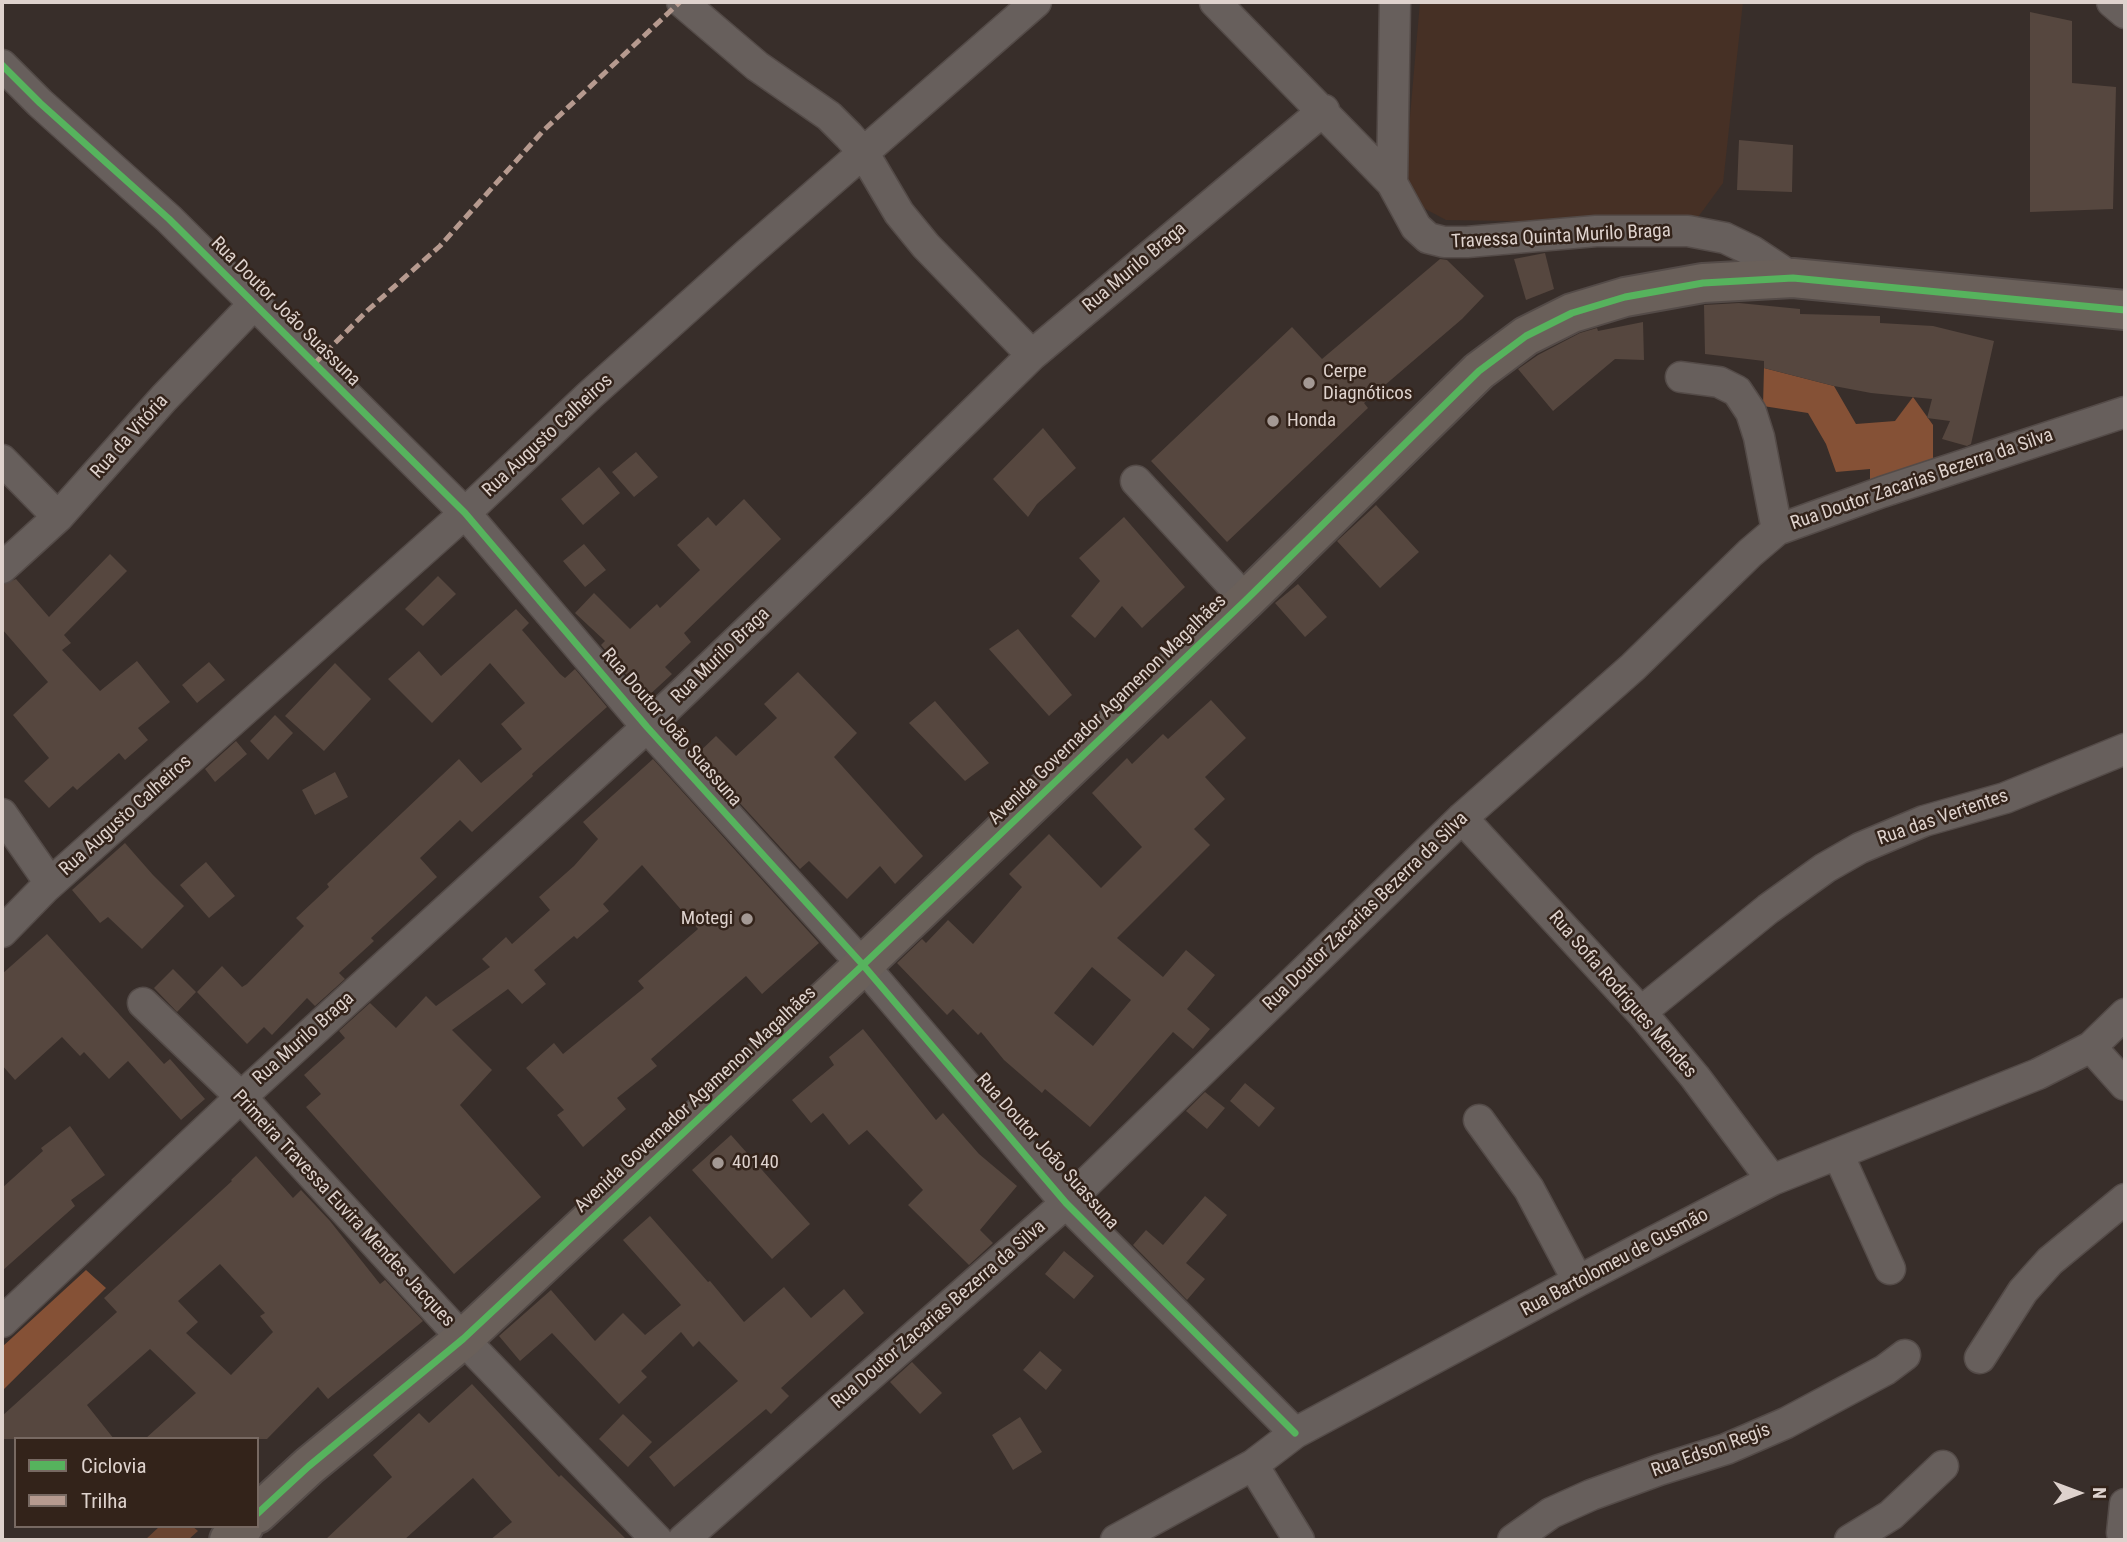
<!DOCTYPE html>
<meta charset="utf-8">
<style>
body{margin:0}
#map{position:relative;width:2127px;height:1542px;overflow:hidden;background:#382e2a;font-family:"Roboto Condensed",sans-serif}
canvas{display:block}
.frame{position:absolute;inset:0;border:4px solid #ded2cd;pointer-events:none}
.legend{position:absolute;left:14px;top:1437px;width:245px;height:91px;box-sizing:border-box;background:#33231a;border:2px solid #776962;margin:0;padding:9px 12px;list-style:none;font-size:21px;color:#ded2cd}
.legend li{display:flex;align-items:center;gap:14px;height:35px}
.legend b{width:35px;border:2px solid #776962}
.north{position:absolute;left:2043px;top:1458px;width:70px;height:70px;-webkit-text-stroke:5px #33231a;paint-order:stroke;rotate:90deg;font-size:19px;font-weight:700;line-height:28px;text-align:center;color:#ded2cd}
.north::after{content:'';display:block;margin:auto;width:24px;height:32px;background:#ded2cd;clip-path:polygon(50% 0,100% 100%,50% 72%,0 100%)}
</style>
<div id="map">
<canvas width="2127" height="1542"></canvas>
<div class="frame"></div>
<ul class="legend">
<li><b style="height:9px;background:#56b35d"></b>Ciclovia</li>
<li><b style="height:9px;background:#b69a8f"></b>Trilha</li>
</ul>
<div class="north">N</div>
</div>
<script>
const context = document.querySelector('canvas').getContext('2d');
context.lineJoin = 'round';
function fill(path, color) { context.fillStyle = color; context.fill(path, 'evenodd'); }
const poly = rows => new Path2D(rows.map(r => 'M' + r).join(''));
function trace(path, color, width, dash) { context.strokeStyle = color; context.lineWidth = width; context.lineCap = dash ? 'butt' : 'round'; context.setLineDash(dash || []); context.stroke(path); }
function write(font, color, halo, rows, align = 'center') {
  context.font = font + ' "Roboto Condensed",sans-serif'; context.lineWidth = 5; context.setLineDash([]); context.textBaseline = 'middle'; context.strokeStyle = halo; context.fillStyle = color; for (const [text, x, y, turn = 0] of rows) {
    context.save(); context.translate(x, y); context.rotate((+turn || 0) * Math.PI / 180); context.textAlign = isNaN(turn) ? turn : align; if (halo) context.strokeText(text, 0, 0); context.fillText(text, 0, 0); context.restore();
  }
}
const built = poly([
 [1420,2,1743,2,1723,183,1693,224,1446,220,1403,197]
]);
const green = poly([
 [160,1526,192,1526,198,1531,188,1540,145,1540]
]);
const forest = poly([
 [1764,368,1834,386,1856,424,1895,421,1913,397,1933,425,1933,465,1870,487,1870,469,1836,472,1826,444,1808,413,1763,406],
 [86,1270,106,1288,2,1391,2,1347]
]);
const building = poly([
 [2030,12,2072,21,2072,83,2116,87,2113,209,2030,212],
 [1739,140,1793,145,1792,192,1737,190],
 [1545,253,1554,289,1526,300,1514,259],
 [1440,259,1447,260,1484,296,1462,319,1364,403,1368,408,1227,542,1151,461,1292,327,1322,359],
 [1739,303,1800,309,1800,314,1880,316,1880,323,1933,326,1994,341,1971,444,1967,446,1942,439,1950,421,1927,418,1932,399,1871,393,1834,386,1764,368,1764,361,1705,354,1704,305],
 [1643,322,1644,360,1615,359,1553,411,1518,369,1538,355,1580,333,1597,328,1598,331],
 [1043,428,1076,468,1037,504,1028,517,993,479],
 [636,452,658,477,634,497,612,472],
 [599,467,620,493,583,525,561,499],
 [744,499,781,539,684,633,691,642,665,667,672,674,646,698,601,645,605,641,575,613,594,593,630,629,657,604,660,608,700,570,677,545,708,517,716,526],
 [1376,505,1419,552,1380,588,1337,541],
 [1124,517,1185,587,1142,628,1122,606,1095,638,1071,616,1100,581,1079,558],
 [584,544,606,570,585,587,563,561],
 [110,554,127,571,64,635,71,643,62,650,100,691,137,661,170,702,138,728,148,740,125,760,119,753,77,790,73,786,49,808,24,781,49,758,13,715,48,682,2,629,2,585,16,579,49,617],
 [438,576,456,594,423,626,405,609],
 [1298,584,1327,617,1305,637,1275,603],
 [516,609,529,623,522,630,560,674,565,678,575,669,607,707,532,774,533,776,472,832,460,820,420,858,437,877,371,938,374,941,339,973,345,979,315,1006,307,998,272,1035,264,1027,247,1044,197,992,222,966,242,987,247,984,304,926,296,918,329,887,327,884,459,759,481,783,522,749,501,724,525,703,490,663,432,723,388,679,419,651,441,676],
 [1018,629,1072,695,1049,716,989,649],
 [209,662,225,680,197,703,182,685],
 [335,663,371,699,324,751,285,716],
 [798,672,857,733,834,757,923,856,895,884,880,866,847,899,809,861,800,869,696,755,716,736,736,756,777,718,764,704],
 [1211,700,1246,738,1205,777,1225,799,1194,829,1210,845,1117,938,1163,977,1186,950,1215,975,1187,1009,1210,1029,1193,1049,1173,1032,1090,1127,1045,1089,1042,1093,1004,1060,981,1032,978,1035,953,1009,947,1015,897,963,922,939,926,943,948,920,973,944,1022,887,1009,874,1049,834,1101,888,1142,847,1092,793,1127,758,1132,764,1163,734,1168,739],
 [1092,967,1131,1000,1093,1046,1054,1013],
 [935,701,989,763,965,781,909,723],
 [275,715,293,733,268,760,250,741],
 [236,741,247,754,215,782,205,769],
 [653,759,819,943,762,994,746,976,651,1059,657,1066,617,1098,626,1109,583,1147,557,1115,564,1110,526,1068,554,1043,563,1054,644,988,638,981,698,929,642,865,603,904,609,911,577,939,574,936,534,970,546,984,522,1004,508,989,452,1030,492,1070,460,1105,541,1197,454,1274,306,1107,321,1094,304,1075,345,1038,339,1031,370,1003,396,1028,426,996,436,1006,490,967,482,959,506,937,512,944,550,910,539,897,574,866,598,839,583,822],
 [335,772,348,797,315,815,302,790],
 [125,843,153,875,184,906,142,949,108,917,100,923,72,890],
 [206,862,235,896,209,918,180,885],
 [47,934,164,1064,170,1059,205,1099,181,1120,128,1061,109,1079,84,1052,80,1056,62,1037,15,1080,2,1065,2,974],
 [173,969,196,992,177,1012,154,988],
 [863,1029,936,1120,943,1113,979,1154,1017,1186,980,1230,993,1243,969,1265,908,1205,923,1190,867,1130,849,1145,823,1113,811,1123,792,1100,834,1065,829,1057],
 [1245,1083,1275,1108,1259,1127,1230,1101],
 [1205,1092,1225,1108,1207,1129,1186,1111],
 [70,1126,105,1175,71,1200,75,1206,2,1271,2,1188,43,1151,41,1148],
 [731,1135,810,1224,772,1259,692,1170],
 [256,1156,293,1198,301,1190,330,1221,380,1284,385,1280,423,1321,328,1399,318,1387,267,1439,145,1439,196,1393,150,1349,87,1405,114,1439,2,1439,2,1416,117,1312,104,1298,232,1181,231,1180],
 [220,1264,265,1313,260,1316,273,1332,231,1375,186,1333,198,1322,178,1301],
 [1205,1196,1227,1215,1186,1263,1205,1279,1187,1300,1133,1245,1146,1230,1163,1245],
 [650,1216,708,1282,710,1281,744,1322,784,1287,811,1318,844,1289,864,1313,781,1388,789,1396,771,1414,766,1409,674,1487,649,1457,738,1381,699,1341,693,1347,681,1332,641,1371,647,1377,619,1404,552,1333,520,1361,499,1336,551,1290,595,1341,623,1313,645,1335,681,1305,623,1240],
 [1064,1251,1094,1276,1074,1299,1045,1274],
 [1040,1351,1062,1370,1046,1390,1023,1370],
 [912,1362,942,1393,920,1414,890,1382],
 [472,1384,559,1477,561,1475,627,1540,490,1540,512,1522,473,1478,404,1540,325,1540,392,1477,373,1455,419,1413,429,1423],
 [623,1414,652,1442,628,1467,599,1439],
 [1020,1417,1042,1452,1013,1470,992,1435]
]);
const street = poly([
 [682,2,757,66,829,116,849,136,863,152,899,213,926,246,1032,355],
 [1215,2,1392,183,1416,227,1428,238,1444,242,1467,242,1596,231,1688,231,1725,238,1752,251,1793,278],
 [2112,2,2125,13],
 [2,65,40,103,169,219,465,513,647,727,863,965,1066,1203,1295,1433],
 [1392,183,1395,2],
 [1681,377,1719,382,1737,391,1751,412,1759,437,1777,530],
 [2,460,58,517],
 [1136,481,1246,600],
 [2,568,58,517,164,398,255,303],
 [2,814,50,883],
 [1462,818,1641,1012,1695,1077,1772,1180],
 [2,932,45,888,465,513,590,395,746,255,1036,2],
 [143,1003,241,1097,463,1339,657,1540],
 [1641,1012,1768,909,1825,868,1860,848,1924,821,2005,798,2125,749],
 [2091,1047,2125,1085],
 [1479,1120,1529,1189,1578,1281],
 [1838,1154,1890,1269],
 [2,1322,241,1097,647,727,881,503,1032,355,1324,110],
 [1980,1358,2023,1291,2050,1261,2125,1199],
 [1253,1465,1299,1540],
 [683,1540,1066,1203,1462,818,1633,667,1750,553,1777,530,1882,492,2125,412],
 [1116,1540,1253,1465,1295,1433,1578,1281,1772,1180,2038,1074,2091,1047,2125,1014],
 [1513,1540,1551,1513,1591,1495,1659,1470,1726,1449,1786,1423,1885,1370,1905,1355],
 [1850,1540,1891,1515,1943,1466],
 [2125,1540,2122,1533,2125,1504]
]);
const secondary = poly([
 [257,1514,309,1466,463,1339,863,965,1246,600,1479,371,1526,336,1572,313,1625,297,1703,283,1793,278,2125,310],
 [229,1540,244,1526]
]);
const quiet = poly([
 [314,364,368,310,440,246,543,131,680,2]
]);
const cycleway = poly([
 [2,65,40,103,169,219,465,513,647,727,863,965,1066,1203,1295,1433],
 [257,1514,309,1466,463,1339,863,965,1246,600,1479,371,1526,336,1572,313,1625,297,1703,283,1793,278,2125,310]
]);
const markers = [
 [1309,383,7,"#a49994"],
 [1273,421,7,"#a49994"],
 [747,919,7,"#a49994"],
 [718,1163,7,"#a49994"]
];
const streetNames = [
 ["Travessa Quinta Murilo Braga",1561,237,-3],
 ["Rua Murilo Braga",1135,268,-40],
 ["Rua Doutor João Suassuna",285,312,45],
 ["Rua Augusto Calheiros",548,436,-43],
 ["Rua da Vitória",130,437,-48],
 ["Rua Doutor Zacarias Bezerra da Silva",1922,480,-19],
 ["Rua Murilo Braga",721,656,-44],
 ["Avenida Governador Agamenon Magalhães",1108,710,-44],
 ["Rua Doutor João Suassuna",671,728,49],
 ["Rua Augusto Calheiros",126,816,-42],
 ["Rua das Vertentes",1943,818,-19],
 ["Rua Doutor Zacarias Bezerra da Silva",1366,912,-44],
 ["Rua Sofia Rodrigues Mendes",1622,995,49],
 ["Rua Murilo Braga",304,1039,-42],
 ["Avenida Governador Agamenon Magalhães",696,1100,-43],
 ["Rua Doutor João Suassuna",1047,1152,48],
 ["Primeira Travessa Euvira Mendes Jacques",343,1209,47],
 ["Rua Bartolomeu de Gusmão",1615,1263,-28],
 ["Rua Doutor Zacarias Bezerra da Silva",939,1315,-41],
 ["Rua Edson Regis",1711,1451,-20]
];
const poiNames = [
 ["Cerpe",1323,372],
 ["Diagnóticos",1323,394],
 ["Honda",1287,421],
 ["Motegi",733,919,"right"],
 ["40140",732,1163]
];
fill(built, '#463025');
fill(green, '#694431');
fill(forest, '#855136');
fill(building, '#56473f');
trace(street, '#544b48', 33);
trace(secondary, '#544b48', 42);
trace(street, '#675f5c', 30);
trace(secondary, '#6a605a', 38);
trace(quiet, '#b69a8f', 5, [10, 5]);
trace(cycleway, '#56b35d', 7);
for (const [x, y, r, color] of markers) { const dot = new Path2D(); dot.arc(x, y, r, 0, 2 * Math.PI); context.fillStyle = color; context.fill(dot); trace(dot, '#33231a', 2.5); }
write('19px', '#ded2cd', '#33231a', streetNames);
write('19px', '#ded2cd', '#33231a', poiNames, 'left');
</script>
